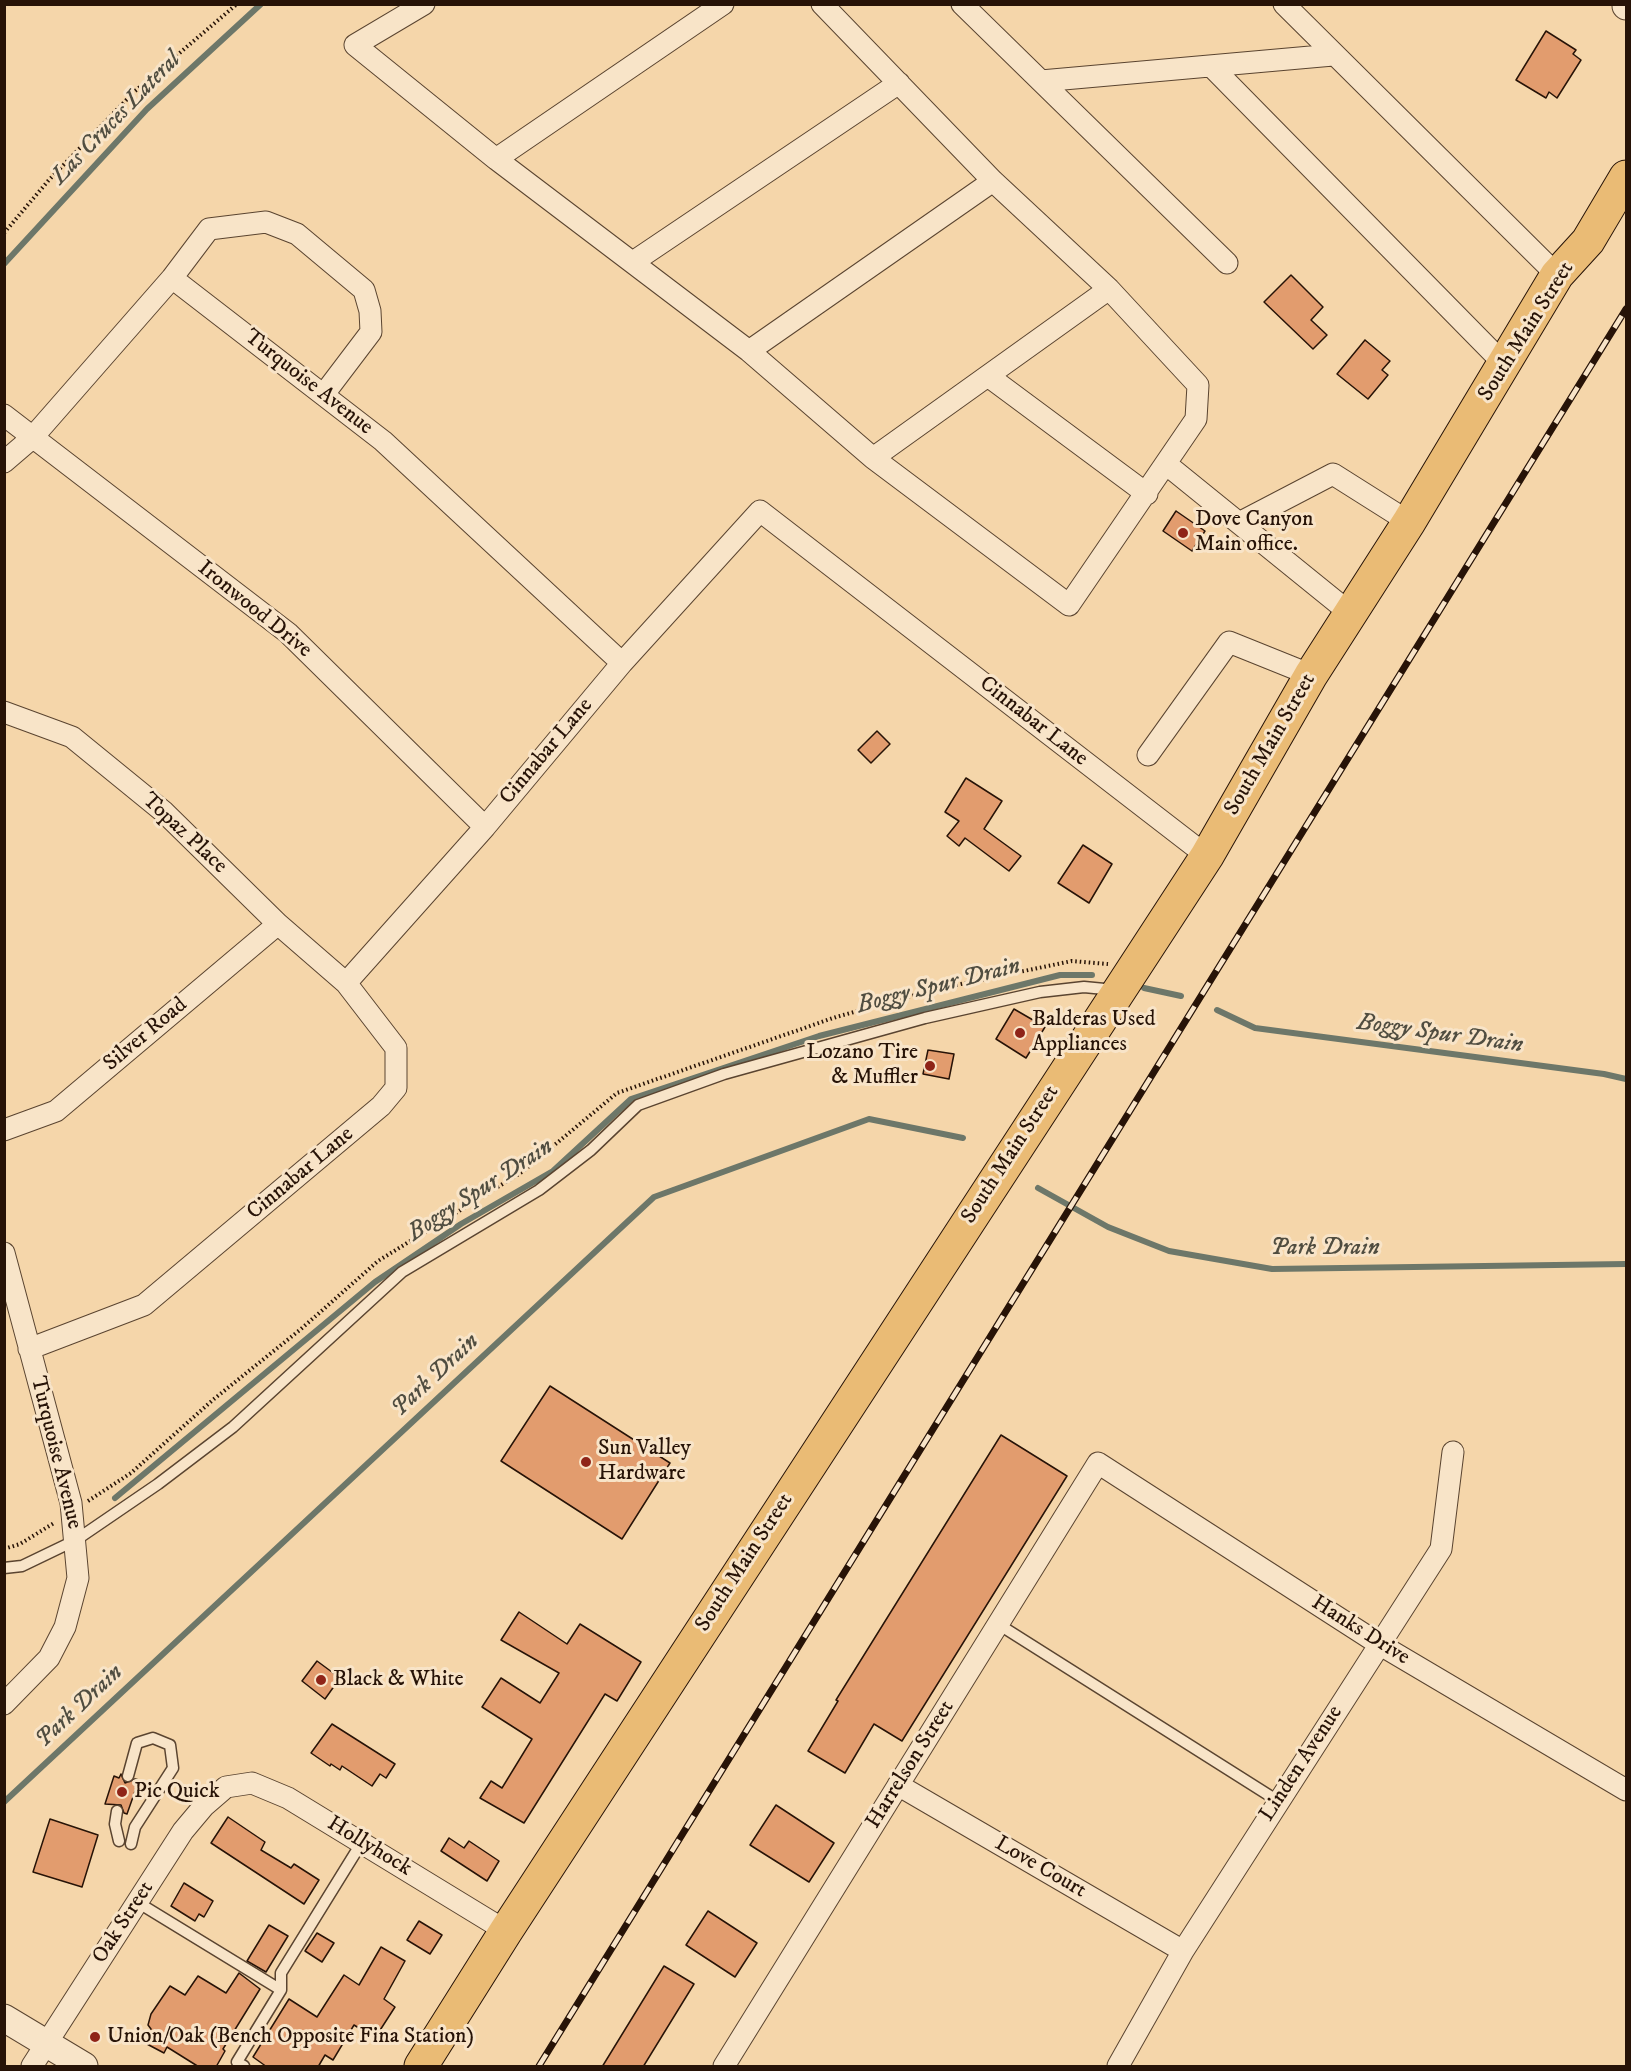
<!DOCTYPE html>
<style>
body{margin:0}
#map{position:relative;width:1631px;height:2071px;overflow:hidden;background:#f5d6aa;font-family:"IM FELL DW Pica",serif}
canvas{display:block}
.frame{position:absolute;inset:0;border:6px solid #271307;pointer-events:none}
</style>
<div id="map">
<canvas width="1631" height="2071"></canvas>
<div class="frame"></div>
</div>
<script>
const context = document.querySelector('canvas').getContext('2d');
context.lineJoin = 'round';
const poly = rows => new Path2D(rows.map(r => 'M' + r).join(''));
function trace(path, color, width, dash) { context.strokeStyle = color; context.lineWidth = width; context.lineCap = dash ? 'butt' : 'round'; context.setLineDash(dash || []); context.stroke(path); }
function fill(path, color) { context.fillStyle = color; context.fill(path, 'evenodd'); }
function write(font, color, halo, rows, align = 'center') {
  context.font = font + ' "IM FELL DW Pica",serif'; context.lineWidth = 6; context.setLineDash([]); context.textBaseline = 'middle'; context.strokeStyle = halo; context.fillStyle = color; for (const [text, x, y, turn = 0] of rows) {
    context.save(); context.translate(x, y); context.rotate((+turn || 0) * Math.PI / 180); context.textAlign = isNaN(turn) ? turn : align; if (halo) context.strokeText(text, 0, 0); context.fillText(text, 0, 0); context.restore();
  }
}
const stream = poly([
 [4,264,147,109,261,4],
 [1144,988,1181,996],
 [1217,1010,1255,1028,1604,1074,1626,1079],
 [1038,1188,1108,1227,1169,1251,1272,1269,1626,1264],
 [115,1498,375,1282,461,1224,553,1171,631,1099,819,1036,1060,975,1092,975],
 [4,1802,654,1197,869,1119,963,1138]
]);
const building = poly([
 [1546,31,1576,50,1573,54,1581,60,1557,98,1549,92,1546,98,1516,80,1546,31],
 [1291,275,1323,307,1311,320,1327,335,1313,349,1264,302,1291,275],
 [1365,340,1390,361,1382,370,1388,375,1368,399,1337,374,1365,340],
 [1176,511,1205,531,1192,551,1163,531,1176,511],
 [877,731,890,744,871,763,858,750,877,731],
 [966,778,1002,801,984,829,1021,856,1009,871,965,838,959,846,947,836,959,821,945,812,966,778],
 [1083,845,1112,864,1089,903,1058,883,1083,845],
 [1014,1009,1045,1027,1026,1058,996,1039,1014,1009],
 [928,1050,954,1054,949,1079,923,1074,928,1050],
 [550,1386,670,1463,622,1539,501,1461,550,1386],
 [1001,1435,1067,1476,902,1741,874,1724,845,1773,808,1751,838,1701,836,1700,1001,1435],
 [519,1612,567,1644,580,1624,641,1662,617,1701,605,1694,524,1823,480,1798,491,1781,502,1788,532,1739,482,1707,501,1678,540,1703,559,1673,501,1640,519,1612],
 [317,1661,340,1678,325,1699,302,1681,317,1661],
 [332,1724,395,1764,386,1778,380,1774,372,1786,342,1766,340,1770,331,1764,330,1766,311,1753,332,1724],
 [121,1774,125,1783,135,1779,139,1780,127,1814,124,1813,121,1805,105,1804,114,1776,119,1778,121,1774],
 [776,1805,834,1843,809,1882,750,1845,776,1805],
 [228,1817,265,1842,261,1850,291,1868,294,1864,319,1880,304,1904,211,1843,228,1817],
 [50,1819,98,1835,82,1887,33,1872,50,1819],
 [449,1838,464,1848,469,1841,499,1861,487,1881,441,1851,449,1838],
 [184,1883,213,1901,204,1917,199,1914,195,1921,171,1906,184,1883],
 [708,1911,757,1943,735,1977,686,1945,708,1911],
 [419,1921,442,1935,430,1954,407,1940,419,1921],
 [269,1925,288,1936,266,1972,247,1961,269,1925],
 [317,1933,334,1943,322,1962,305,1951,317,1933],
 [381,1947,405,1961,384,1999,395,2007,375,2038,354,2025,333,2060,325,2055,318,2067,267,2067,253,2057,289,1999,317,2017,344,1975,359,1985,381,1947],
 [664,1966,694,1984,643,2067,602,2067,664,1966],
 [239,1973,260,1989,223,2049,225,2051,216,2067,199,2067,167,2047,164,2053,145,2043,151,2029,148,2025,151,2014,170,1986,185,1995,198,1976,226,1993,239,1973]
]);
const path = poly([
 [4,233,48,181,135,91,237,4],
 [88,1501,131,1473,214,1399,301,1329,378,1261,522,1172,617,1093,836,1017,937,989,1072,961,1108,964],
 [4,1549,20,1544,54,1523],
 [4,2061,6,2062]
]);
const service = poly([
 [4,1568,22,1566,76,1540,158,1484,233,1427,402,1272,539,1190,591,1150,638,1105,724,1074,925,1018,1040,992,1084,987,1115,990],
 [998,1624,1278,1801],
 [128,1776,137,1743,153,1738,170,1745,173,1768,135,1827,131,1844],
 [117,1811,115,1824,119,1841],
 [137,1902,281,1990,237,2062,244,2066],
 [281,1990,281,1973,362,1842]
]);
const minor = poly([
 [424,4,355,45,496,159,749,351,873,458,1069,605,1196,419,1198,385,1109,289,993,181,822,4],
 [962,4,1227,263],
 [1284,4,1557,275],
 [1211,66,1505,365],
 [1041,81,1333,55],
 [496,159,723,4],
 [633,262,899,83],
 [172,278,209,229,266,222,297,234,364,290,370,311,371,332,324,394],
 [749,351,993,181],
 [988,376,1147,494],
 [4,415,288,633,485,827],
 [873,458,1109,289],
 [4,462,32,438,172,278,383,441,622,663],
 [1166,464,1350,613],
 [1239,523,1333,474,1409,522],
 [4,712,72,737,164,812,278,924,346,983,396,1048,396,1088,381,1106,144,1305,29,1349],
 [1148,755,1229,642,1311,675],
 [346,983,485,827,622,663,760,511,1207,856],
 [4,1130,56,1111,278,924],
 [4,1253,71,1503,78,1578,65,1627,49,1658,4,1704],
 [898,1785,1183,1951],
 [32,2066,183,1831,204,1806,226,1787,252,1783,288,1798,506,1931],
 [724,2066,1098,1463,1379,1644,1626,1790],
 [1118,2066,1183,1951,1441,1549,1453,1452]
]);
const tertiary = poly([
 [1626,4,1626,6],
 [4,2018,84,2066]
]);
const primary = poly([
 [421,2066,506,1931,1207,856,1311,675,1409,522,1557,275,1588,241,1626,177]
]);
const rail = poly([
 [539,2066,1626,309]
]);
const markers = [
 [1183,533,6,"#8f2418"],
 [1020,1033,6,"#8f2418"],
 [930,1066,6,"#8f2418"],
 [586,1462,6,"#8f2418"],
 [321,1680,6,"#8f2418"],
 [122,1792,6,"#8f2418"],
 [95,2037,6,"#8f2418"]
];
const streetNames = [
 ["South Main Street",1527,332,-58],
 ["Turquoise Avenue",308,383,38],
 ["Ironwood Drive",254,610,39],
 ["Cinnabar Lane",1033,722,38],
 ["South Main Street",1271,745,-60],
 ["Cinnabar Lane",547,752,-50],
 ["Topaz Place",184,834,43],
 ["Silver Road",146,1035,-40],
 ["South Main Street",1011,1155,-57],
 ["Cinnabar Lane",301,1174,-40],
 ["Turquoise Avenue",55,1453,76],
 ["South Main Street",745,1563,-57],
 ["Hanks Drive",1360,1631,32],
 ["Linden Avenue",1302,1764,-57],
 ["Harrelson Street",911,1765,-58],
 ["Hollyhock",369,1847,31],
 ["Love Court",1040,1868,30],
 ["Oak Street",124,1923,-57]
];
const poiNames = [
 ["Dove Canyon",1195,520],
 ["Main office.",1195,545],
 ["Balderas Used",1032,1020],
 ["Appliances",1032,1045],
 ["Lozano Tire",918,1053,"right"],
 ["& Muffler",918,1078,"right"],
 ["Sun Valley",598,1449],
 ["Hardware",598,1474],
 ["Black & White",333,1680],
 ["Pic Quick",134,1792],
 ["Union/Oak (Bench Opposite Fina Station)",107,2037]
];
const waterNames = [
 ["Las Cruces Lateral",117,119,-46],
 ["Boggy Spur Drain",939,987,-14],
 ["Boggy Spur Drain",1440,1035,8],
 ["Boggy Spur Drain",481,1191,-33],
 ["Park Drain",1325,1249],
 ["Park Drain",436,1376,-43],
 ["Park Drain",80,1707,-43]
];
trace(stream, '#6d7769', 6);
fill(building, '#e29c6e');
trace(building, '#271307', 1.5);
trace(service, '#5a4430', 13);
trace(minor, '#5a4430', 23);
trace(tertiary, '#5a4430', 29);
trace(primary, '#271307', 35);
trace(path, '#271307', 4, [1.5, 3]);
trace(service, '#f8e4c8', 10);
trace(minor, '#f8e4c8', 21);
trace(tertiary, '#f8e4c8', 27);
trace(primary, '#eabb75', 33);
trace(rail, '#271307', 7);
trace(rail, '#f8e4c8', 4.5, [14]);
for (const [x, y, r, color] of markers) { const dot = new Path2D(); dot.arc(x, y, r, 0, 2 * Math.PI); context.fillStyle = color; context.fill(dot); trace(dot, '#f8e4c8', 2); }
write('22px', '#271307', '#f8e4c8', streetNames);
write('22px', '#271307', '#f8e4c8', poiNames, 'left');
write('italic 24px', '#504d40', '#f8e4c8', waterNames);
</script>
